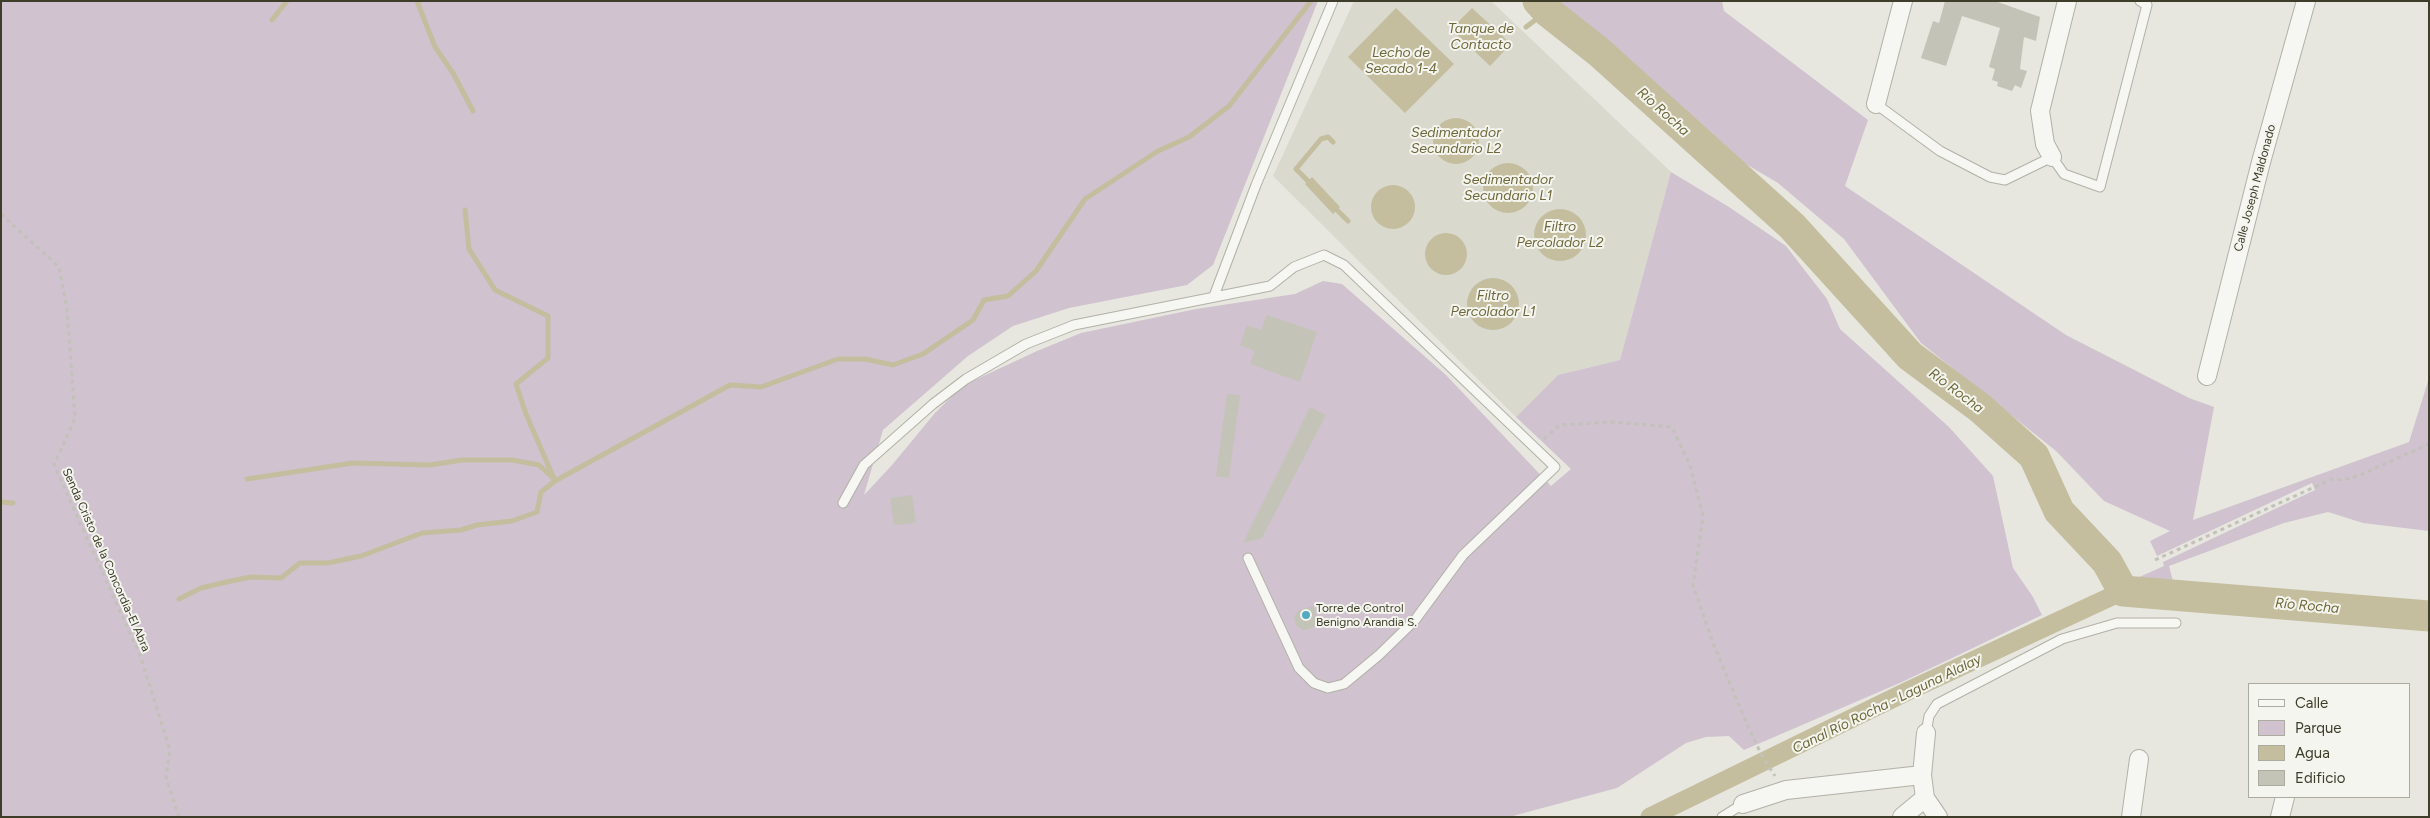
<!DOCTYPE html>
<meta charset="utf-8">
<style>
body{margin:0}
#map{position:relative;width:2430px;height:818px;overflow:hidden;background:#e7e7e0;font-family:Figtree,sans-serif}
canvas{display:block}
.frame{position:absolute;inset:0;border:2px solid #3d3d2a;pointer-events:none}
.legend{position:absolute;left:2248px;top:683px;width:162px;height:115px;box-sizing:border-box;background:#f5f5ef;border:1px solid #ababa0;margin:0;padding:6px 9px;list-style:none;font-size:15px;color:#3d3d2a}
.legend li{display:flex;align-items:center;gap:10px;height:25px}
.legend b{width:25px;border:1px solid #ababa0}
</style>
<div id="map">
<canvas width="2430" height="818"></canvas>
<div class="frame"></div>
<ul class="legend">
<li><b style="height:6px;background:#f6f6f2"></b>Calle</li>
<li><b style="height:14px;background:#d0c2cf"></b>Parque</li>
<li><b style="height:14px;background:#c4be9f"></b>Agua</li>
<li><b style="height:14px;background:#c4c3b8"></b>Edificio</li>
</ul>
</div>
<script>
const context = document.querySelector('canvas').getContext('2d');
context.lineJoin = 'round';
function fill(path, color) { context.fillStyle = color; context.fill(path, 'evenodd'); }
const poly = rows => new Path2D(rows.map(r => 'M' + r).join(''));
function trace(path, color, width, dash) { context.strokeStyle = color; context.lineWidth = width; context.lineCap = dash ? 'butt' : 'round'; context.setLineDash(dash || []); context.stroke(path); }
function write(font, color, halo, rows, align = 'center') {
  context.font = font + ' Figtree,sans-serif'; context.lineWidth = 4; context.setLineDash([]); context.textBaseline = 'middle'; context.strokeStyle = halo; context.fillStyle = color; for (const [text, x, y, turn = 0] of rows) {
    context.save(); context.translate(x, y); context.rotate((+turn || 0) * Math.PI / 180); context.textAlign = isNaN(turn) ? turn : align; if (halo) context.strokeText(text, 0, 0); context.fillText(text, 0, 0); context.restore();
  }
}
const built = poly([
 [1354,1,1491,1,1671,172,1620,360,1558,375,1516,417,1273,176]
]);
const green = poly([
 [1,1,1318,1,1213,265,1187,285,1069,308,1013,326,968,356,883,430,864,495,892,465,935,413,962,386,1037,351,1081,333,1196,309,1295,294,1323,281,1342,284,1446,375,1551,486,1571,469,1516,417,1558,375,1620,360,1671,172,1729,207,1786,246,1827,299,1840,329,1949,427,1993,476,2013,568,2033,597,2042,615,1902,682,1744,750,1729,736,1706,737,1686,743,1617,788,1509,817,1,817],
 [1550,1,1722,1,1724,11,1868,120,1845,186,2066,335,2189,398,2214,407,2193,520,2409,442,2429,378,2429,531,2363,523,2328,512,2284,523,2169,566,2174,585,2137,578,2164,566,2163,562,2315,490,2312,483,2157,556,2150,541,2170,531,2104,501,2056,451,1921,343,1844,239,1778,183,1722,150,1671,103,1648,95,1615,54]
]);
const water = poly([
 [1396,8,1454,64,1405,113,1348,57],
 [1472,8,1511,44,1490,66,1451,29],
 '1433 141a23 23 0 1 1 46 0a23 23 0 1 1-46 0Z',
 '1483 188a25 25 0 1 1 50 0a25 25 0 1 1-50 0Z',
 [1312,177,1340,207,1333,214,1305,184],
 '1371 207a22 22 0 1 1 44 0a22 22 0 1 1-44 0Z',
 '1534 235a26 26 0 1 1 52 0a26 26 0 1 1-52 0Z',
 '1425 254a21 21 0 1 1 42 0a21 21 0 1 1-42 0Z',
 '1467 304a26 26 0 1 1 52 0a26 26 0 1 1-52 0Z'
]);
const stream = poly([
 [417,1,435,47,453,73,473,111],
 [272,20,287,1],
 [1526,27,1547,11],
 [1308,181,1296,169,1321,139,1328,137,1333,142],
 [465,210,469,249,495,290,548,316,548,358,516,384,526,414,555,481],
 [1337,210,1348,221],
 [247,479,353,463,430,465,462,460,512,460,539,465,554,479],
 [1,502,13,503],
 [179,599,201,588,231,581,251,577,281,578,300,563,328,563,361,556,422,533,461,530,477,525,512,521,537,512,541,492,555,481,730,385,761,387,838,359,865,359,893,365,923,354,973,320,984,300,1008,296,1036,271,1085,199,1158,151,1189,137,1229,106,1311,1]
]);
const canal = poly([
 [1650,817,1908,691,2123,591]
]);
const river = poly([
 [1538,1,1547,11,1599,52,1792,226,1910,356,1979,407,2034,456,2059,511,2107,562,2123,591,2429,616]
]);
const building = poly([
 [1945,1,1995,1,2040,17,2036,41,2024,37,2020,69,2027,71,2021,88,2015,85,2012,91,1997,86,1998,82,1992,80,1995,69,1989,67,2000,28,1962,16,1946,66,1921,58,1933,21,1939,23],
 [1267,315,1317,332,1300,382,1250,364,1255,351,1240,345,1247,325,1261,330],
 [1227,394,1240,395,1229,478,1216,476],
 [1310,407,1326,415,1262,538,1243,543],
 [912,495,916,523,894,525,890,498],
 [1314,606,1317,620,1313,628,1303,630,1296,625,1294,617,1299,610]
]);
const path = poly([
 [1,214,59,267,67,309,75,418,54,465,141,658,170,750,166,777,179,817],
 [1544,439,1560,425,1613,422,1672,427,1690,465,1703,516,1693,585,1713,643,1747,724,1762,756,1775,776],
 [2155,560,2332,479,2343,480,2358,476,2429,444]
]);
const service = poly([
 [1876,104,1940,151,1990,177,2005,180,2052,157,2064,174,2100,187,2147,5,2140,1],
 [1214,296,1256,185,1333,1],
 [843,503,864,465,933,404,966,379,1026,344,1074,325,1270,286,1294,267,1324,255,1344,265,1555,467,1463,555,1415,620,1379,655,1344,684,1328,688,1314,683,1299,668,1248,558],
 [1926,733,1929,716,1937,704,2062,639,2117,623,2176,623],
 [1722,817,1743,804]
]);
const minor = poly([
 [1876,104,1903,1],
 [2052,157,2045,144,2040,111,2067,1],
 [2207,376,2261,162,2306,1],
 [1926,733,1922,775,1925,798,1938,817],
 [1743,804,1786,790,1922,775],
 [1902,817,1925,798],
 [2131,817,2139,759],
 [2280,817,2285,797]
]);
const markers = [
 [1306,615,5,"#52abc0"]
];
const streetNames = [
 ["Calle Joseph Maldonado",2255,188,-75],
 ["Senda Cristo de la Concordia-El Abra",106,560,66]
];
const poiNames = [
 ["Torre de Control",1316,608],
 ["Benigno Arandia S.",1316,622]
];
const waterNames = [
 ["Tanque de",1481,29],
 ["Contacto",1481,45],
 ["Lecho de",1401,53],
 ["Secado 1-4",1401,69],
 ["Río Rocha",1663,112,42],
 ["Sedimentador",1456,133],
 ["Secundario L2",1456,149],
 ["Sedimentador",1508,180],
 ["Secundario L1",1508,196],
 ["Filtro",1560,227],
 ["Percolador L2",1560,243],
 ["Filtro",1493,296],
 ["Percolador L1",1493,312],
 ["Río Rocha",1956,391,37],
 ["Río Rocha",2307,606,5],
 ["Canal Río Rocha - Laguna Alalay",1887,704,-26]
];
fill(built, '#d9d9ce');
fill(green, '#d0c2cf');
fill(water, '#c4be9f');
trace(stream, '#c4be9f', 5);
trace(canal, '#c4be9f', 19);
trace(river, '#c4be9f', 31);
fill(building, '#c4c3b8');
trace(service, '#b1b1a6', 11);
trace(minor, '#b1b1a6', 20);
trace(path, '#c2c2ba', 3, [4, 4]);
trace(service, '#f6f6f2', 9);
trace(minor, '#f6f6f2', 18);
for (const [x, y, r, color] of markers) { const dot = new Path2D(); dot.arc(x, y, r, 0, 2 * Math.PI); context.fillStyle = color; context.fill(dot); trace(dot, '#f5f5ef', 2); }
write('12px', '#3d3d2a', '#f5f5ef', streetNames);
write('12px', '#3d3d2a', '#f5f5ef', poiNames, 'left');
write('italic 14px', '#6d6739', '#f5f5ef', waterNames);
</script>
